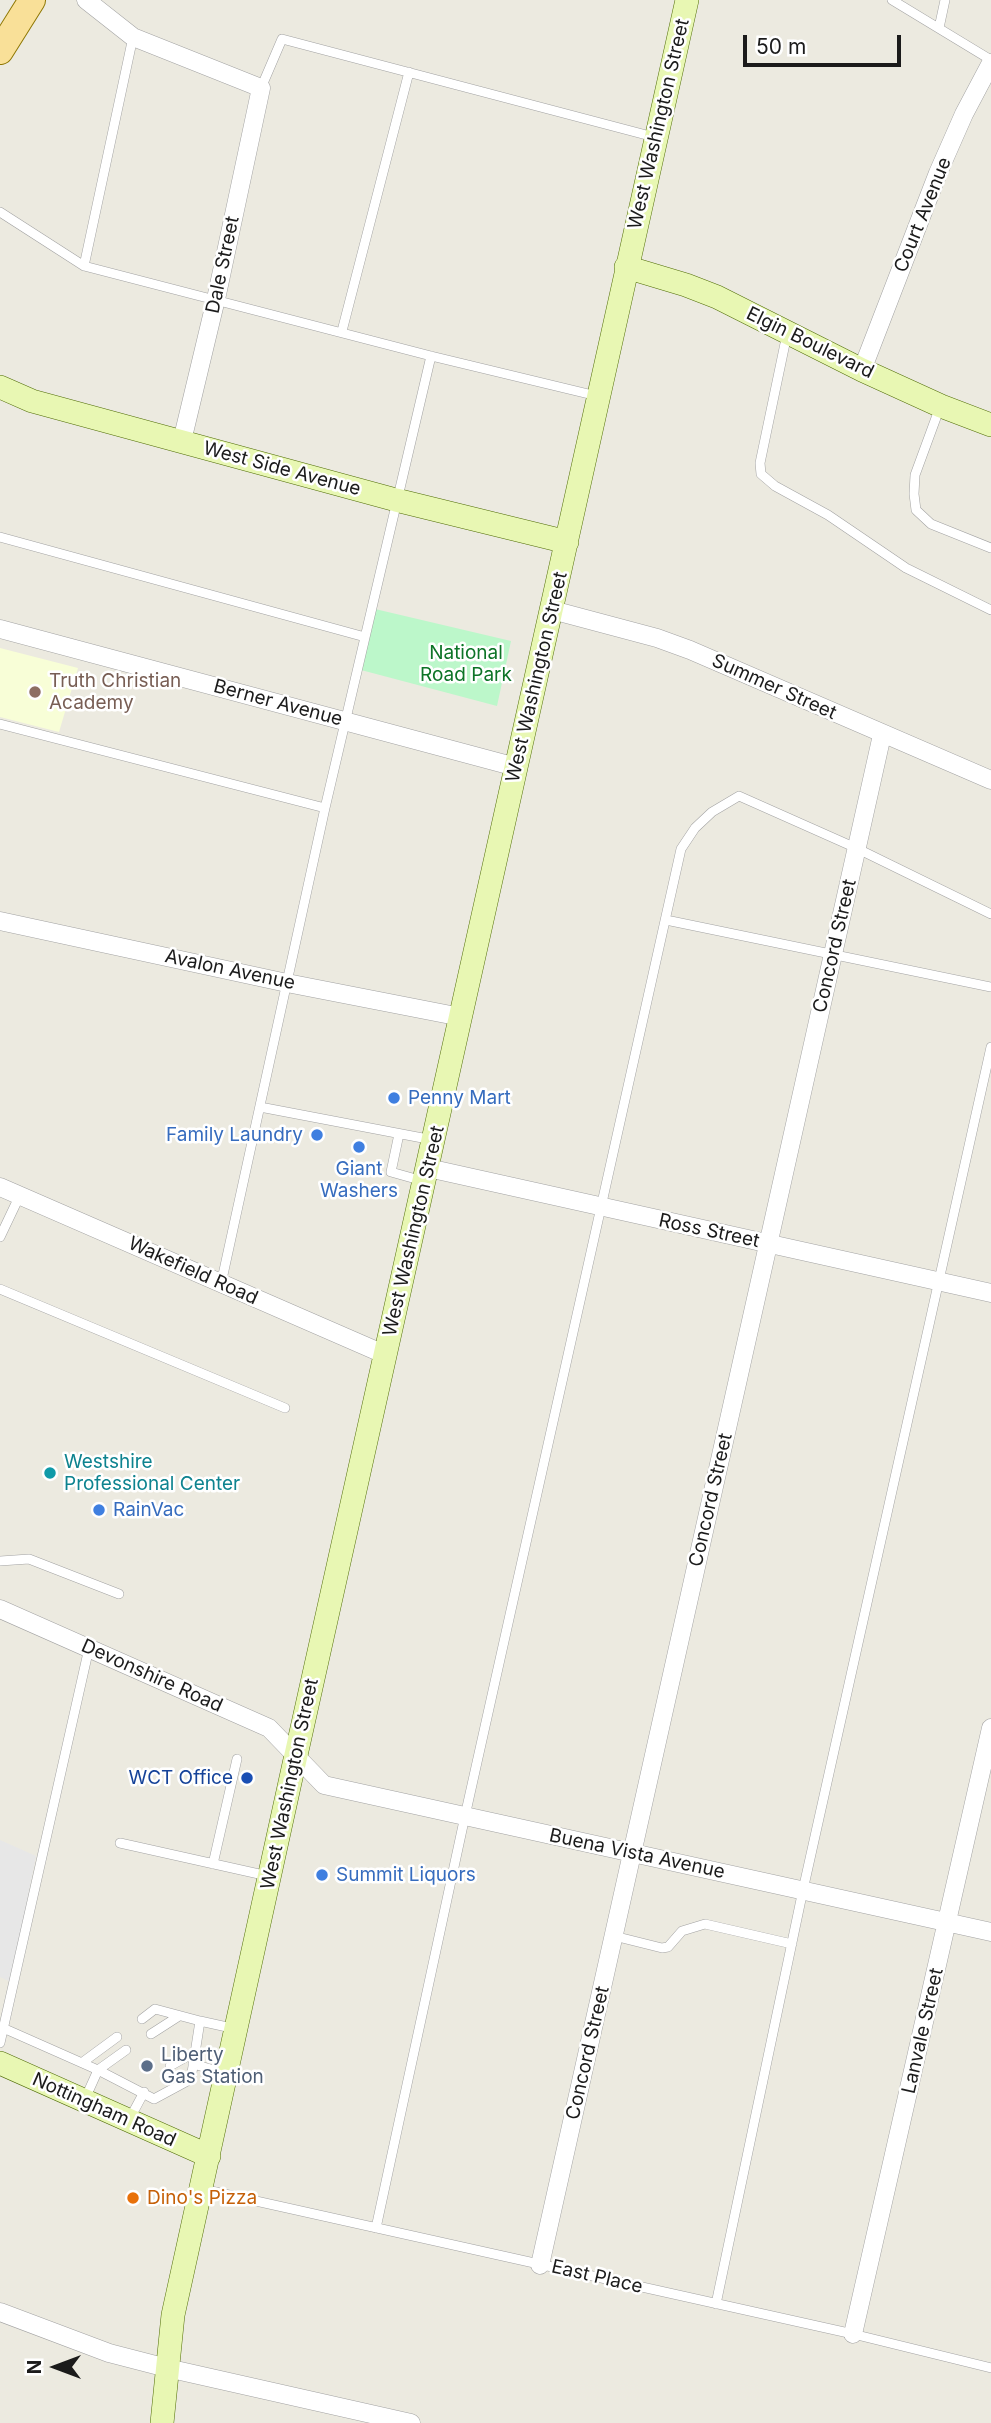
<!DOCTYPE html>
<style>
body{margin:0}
#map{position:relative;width:991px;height:2423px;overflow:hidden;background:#eceae0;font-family:Inter,sans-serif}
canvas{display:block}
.north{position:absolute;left:21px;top:2332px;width:70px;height:70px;-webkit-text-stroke:5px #fff;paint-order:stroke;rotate:270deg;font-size:19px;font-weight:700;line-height:28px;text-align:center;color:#1b1b1b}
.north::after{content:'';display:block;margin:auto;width:24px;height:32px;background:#1b1b1b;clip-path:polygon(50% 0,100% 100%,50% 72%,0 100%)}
.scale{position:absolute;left:743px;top:35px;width:158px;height:32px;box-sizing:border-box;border:4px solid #1b1b1b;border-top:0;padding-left:9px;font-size:21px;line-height:24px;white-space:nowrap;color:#1b1b1b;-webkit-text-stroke:5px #fff;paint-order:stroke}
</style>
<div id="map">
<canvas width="991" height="2423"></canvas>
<div class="north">N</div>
<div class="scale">50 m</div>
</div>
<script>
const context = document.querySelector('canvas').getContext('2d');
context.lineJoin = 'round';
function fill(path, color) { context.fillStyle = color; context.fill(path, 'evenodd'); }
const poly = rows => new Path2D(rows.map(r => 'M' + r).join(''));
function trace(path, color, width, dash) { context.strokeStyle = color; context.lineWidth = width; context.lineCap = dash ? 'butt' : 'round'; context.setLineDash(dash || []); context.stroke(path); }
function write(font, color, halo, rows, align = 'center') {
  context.font = font + ' Inter,sans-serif'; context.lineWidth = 5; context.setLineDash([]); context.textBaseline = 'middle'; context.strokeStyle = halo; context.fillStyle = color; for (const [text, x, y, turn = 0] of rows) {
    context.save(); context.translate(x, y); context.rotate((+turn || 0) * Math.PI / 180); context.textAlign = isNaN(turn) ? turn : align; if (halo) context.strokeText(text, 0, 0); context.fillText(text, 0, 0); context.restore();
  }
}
const education = poly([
 [0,648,78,668,59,732,0,717]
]);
const park = poly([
 [375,609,511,641,497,706,361,670]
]);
const parking = poly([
 [0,1840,36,1856,11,1982,0,1977]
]);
const lane = poly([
 [892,0,991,60],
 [939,28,945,0],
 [261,88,282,39,654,137],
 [0,212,84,266,431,356,597,396],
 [84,266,133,37],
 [342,331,409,72],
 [787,334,760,463,761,474,775,486,828,515,906,568,991,610],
 [940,407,915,475,914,494,916,510,931,524,991,548],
 [0,537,365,637],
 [0,724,325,808],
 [666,920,991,987],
 [260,1107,433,1140],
 [399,1134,391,1172,423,1181],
 [0,1237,20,1195],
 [221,1284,325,808,431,356],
 [0,1289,285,1408],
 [0,1561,29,1559,119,1594],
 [120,1843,268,1876],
 [213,1864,237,1759],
 [614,1936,662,1948,668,1947,682,1931,705,1924,792,1944],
 [200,2021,236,2029],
 [3,2028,98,2070,126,2050],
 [151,2034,179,2016],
 [0,2043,89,1648],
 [83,2062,117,2037],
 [193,2064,225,2073],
 [170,2066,195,2052],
 [85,2099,98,2070,154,2099,191,2079,200,2021,155,2009,142,2019],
 [129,2120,144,2092],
 [202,2189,853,2334,991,2368],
 [376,2228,465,1816,681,849,695,828,712,812,739,796,856,848,991,914],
 [716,2304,803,1890,991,1047]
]);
const street = poly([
 [86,0,133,37,261,88,216,299,182,441],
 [862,370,938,173,964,114,991,63],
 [552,610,657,638,690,650,991,780],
 [0,629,516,767],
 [0,921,287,983,461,1017],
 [428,1168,991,1293],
 [0,1187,386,1355],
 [0,1609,269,1728,324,1785,991,1932],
 [540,2265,882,735],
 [0,2312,109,2353,167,2368,411,2423],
 [853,2334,991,1728]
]);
const secondary = poly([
 [626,267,686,285,717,297,862,370,941,406,991,425],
 [0,387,32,401,396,500,567,542],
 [0,2063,209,2156],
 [162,2423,173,2315,296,1755,687,0]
]);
const primary = poly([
 [0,51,32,0]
]);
const markers = [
 [35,692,7,"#8d6e63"],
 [394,1098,7,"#3f7fe0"],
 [317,1135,7,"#3f7fe0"],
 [359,1147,7,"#3f7fe0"],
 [50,1473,7,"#0f9aa8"],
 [99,1510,7,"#3f7fe0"],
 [247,1778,7,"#1a4fb4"],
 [322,1875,7,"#3f7fe0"],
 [147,2066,7,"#5c6f8a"],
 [133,2198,7,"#e8710a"]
];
const streetNames = [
 ["West Washington Street",659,124,-77],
 ["Court Avenue",923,215,-68],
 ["Dale Street",223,265,-78],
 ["Elgin Boulevard",810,343,26],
 ["West Side Avenue",282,469,15],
 ["West Washington Street",537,677,-77],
 ["Summer Street",774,687,24],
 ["Berner Avenue",278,703,15],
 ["Concord Street",835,946,-77],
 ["Avalon Avenue",230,970,12],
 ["West Washington Street",414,1231,-77],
 ["Ross Street",709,1231,12],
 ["Wakefield Road",193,1271,24],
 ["Concord Street",711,1500,-77],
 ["Devonshire Road",152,1676,24],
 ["West Washington Street",290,1784,-78],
 ["Buena Vista Avenue",637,1854,12],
 ["Lanvale Street",923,2031,-77],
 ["Concord Street",588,2053,-77],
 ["Nottingham Road",104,2110,24],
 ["East Place",597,2277,13]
];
const parkNames = [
 ["National",466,653],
 ["Road Park",466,675]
];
const educationNames = [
 ["Truth Christian",49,681],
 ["Academy",49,703]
];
const shopNames = [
 ["Penny Mart",408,1098],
 ["Family Laundry",303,1135,"right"],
 ["Giant",359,1169,"center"],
 ["Washers",359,1191,"center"],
 ["RainVac",113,1510],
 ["Summit Liquors",336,1875]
];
const cultureNames = [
 ["Westshire",64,1462],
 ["Professional Center",64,1484]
];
const transitNames = [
 ["WCT Office",233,1778]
];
const serviceNames = [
 ["Liberty",161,2055],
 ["Gas Station",161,2077]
];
const foodNames = [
 ["Dino's Pizza",147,2198]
];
fill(education, '#f8fed7');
fill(park, '#bcf7ca');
fill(parking, '#e7e7e7');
trace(lane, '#a2a2a2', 10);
trace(street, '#a2a2a2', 19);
trace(secondary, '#506c07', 24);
trace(primary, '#8e7703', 28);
trace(lane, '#fff', 9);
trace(street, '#fff', 18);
trace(secondary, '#e8f7b3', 23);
trace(primary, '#f9e098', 26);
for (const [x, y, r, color] of markers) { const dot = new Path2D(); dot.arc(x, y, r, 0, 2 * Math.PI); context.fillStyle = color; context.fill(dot); trace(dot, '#fff', 2.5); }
write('19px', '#1b1b1b', '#fff', streetNames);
write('19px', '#0d7427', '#fff', parkNames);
write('19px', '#785e54', '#fff', educationNames, 'left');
write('19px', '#366cbe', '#fff', shopNames, 'left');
write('19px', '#0d838f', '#fff', cultureNames, 'left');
write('19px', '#164399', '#fff', transitNames, 'right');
write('19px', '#4e5e75', '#fff', serviceNames, 'left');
write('19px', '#c56008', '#fff', foodNames, 'left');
</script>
